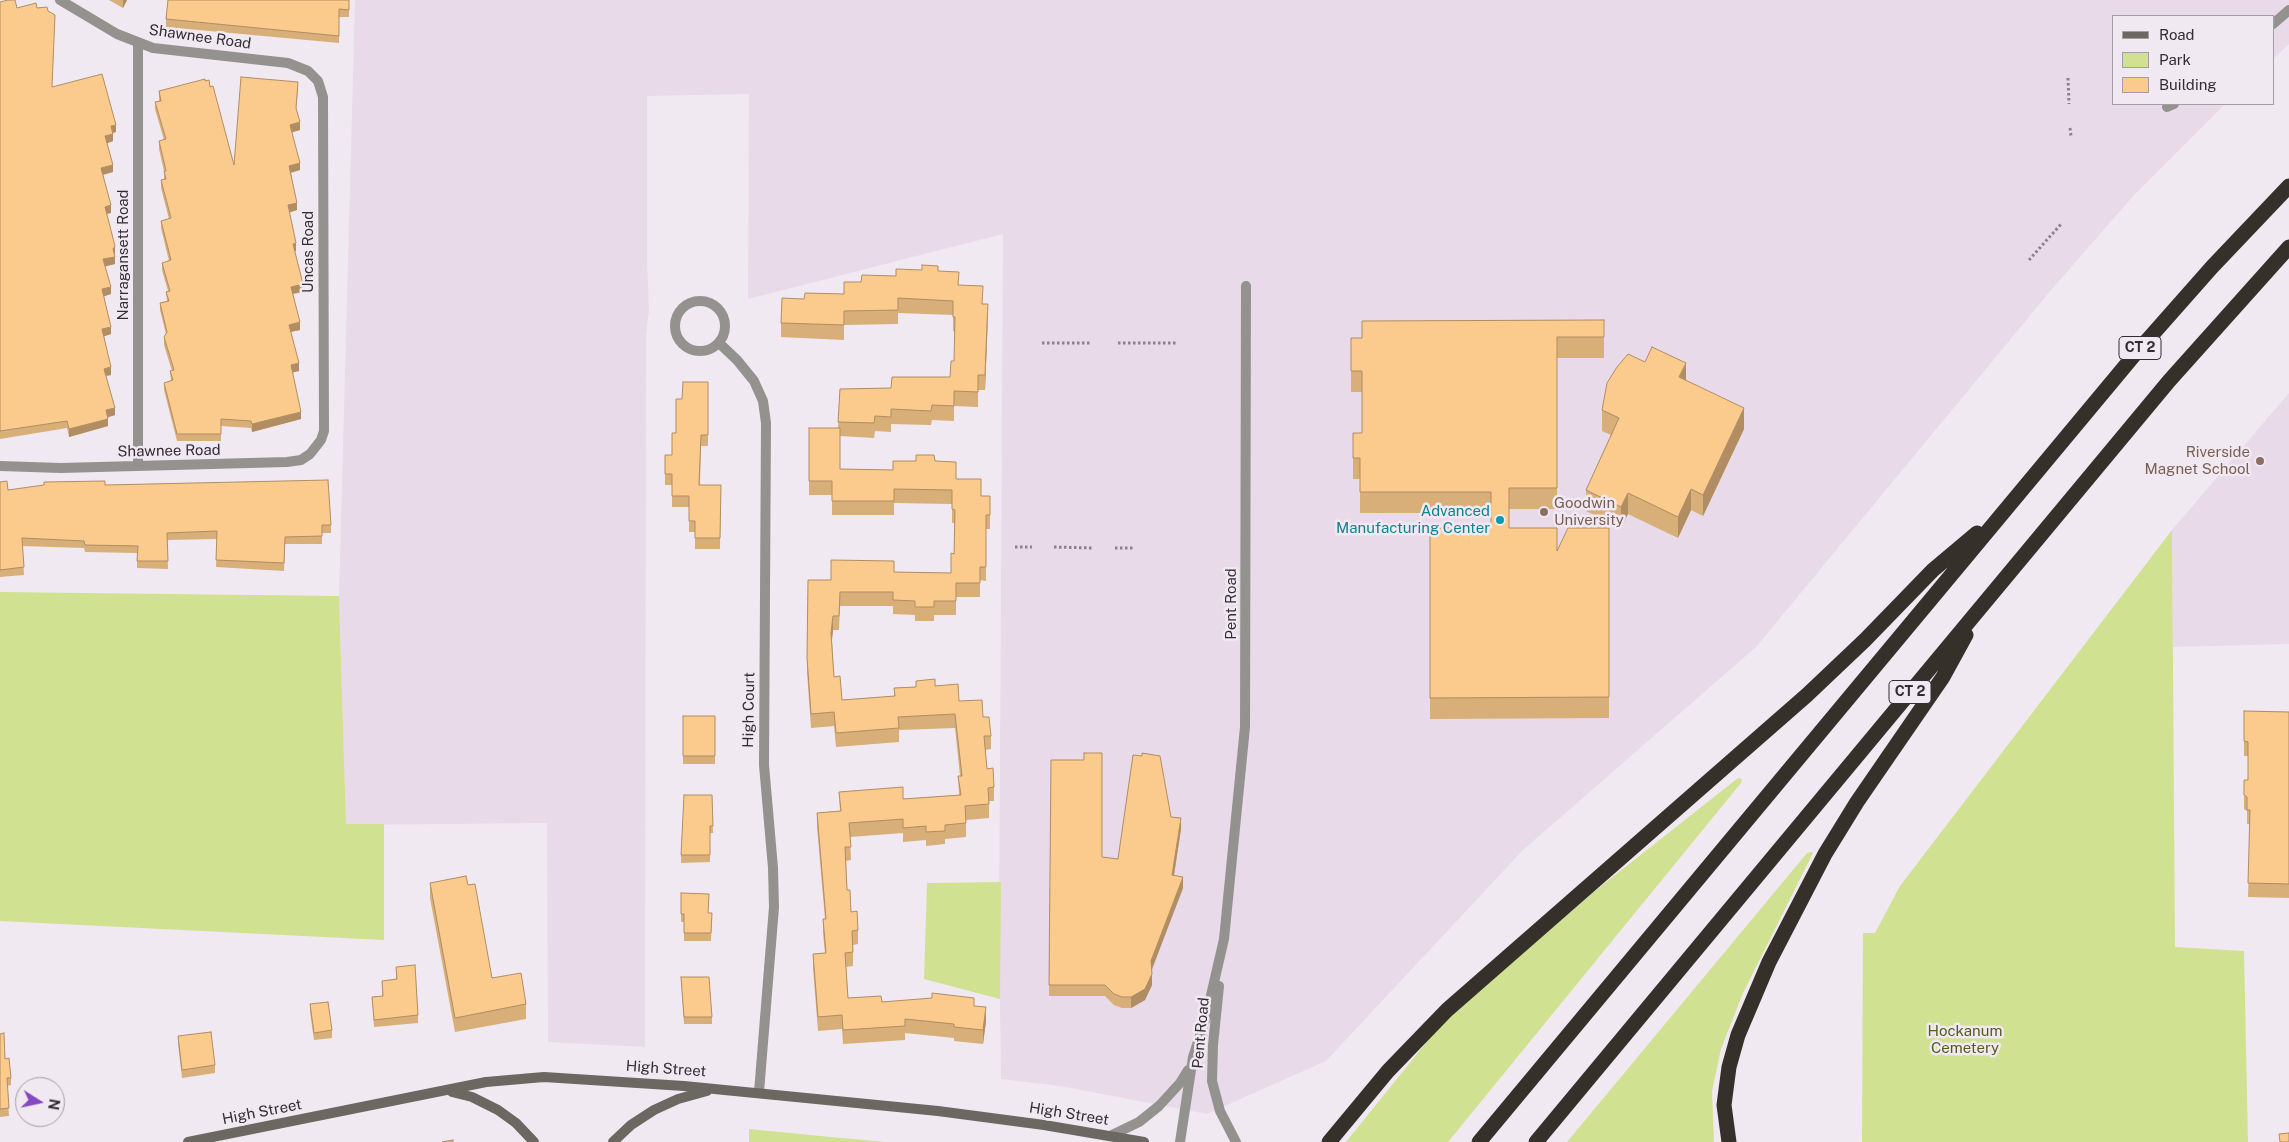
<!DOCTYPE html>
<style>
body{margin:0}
#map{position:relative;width:2289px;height:1142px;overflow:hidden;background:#f1e9f1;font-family:"Public Sans",sans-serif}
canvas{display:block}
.legend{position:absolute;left:2112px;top:15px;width:162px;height:90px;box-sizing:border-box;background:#f1e9f1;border:1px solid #a49ea4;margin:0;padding:6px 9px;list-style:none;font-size:15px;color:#312d31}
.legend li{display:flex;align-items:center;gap:10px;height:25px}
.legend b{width:25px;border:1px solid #a49ea4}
.north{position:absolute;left:15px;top:1077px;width:50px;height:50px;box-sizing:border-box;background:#f1e9f1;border:1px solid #a49ea4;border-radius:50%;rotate:100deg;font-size:14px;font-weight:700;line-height:20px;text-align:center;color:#312d31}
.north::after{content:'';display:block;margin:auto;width:18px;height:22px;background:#8749bf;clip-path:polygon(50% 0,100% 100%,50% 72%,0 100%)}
</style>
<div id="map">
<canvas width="2289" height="1142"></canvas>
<ul class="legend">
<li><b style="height:6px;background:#6b6862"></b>Road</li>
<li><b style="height:14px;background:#d0e191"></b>Park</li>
<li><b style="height:14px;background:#fbca8d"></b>Building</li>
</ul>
<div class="north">N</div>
</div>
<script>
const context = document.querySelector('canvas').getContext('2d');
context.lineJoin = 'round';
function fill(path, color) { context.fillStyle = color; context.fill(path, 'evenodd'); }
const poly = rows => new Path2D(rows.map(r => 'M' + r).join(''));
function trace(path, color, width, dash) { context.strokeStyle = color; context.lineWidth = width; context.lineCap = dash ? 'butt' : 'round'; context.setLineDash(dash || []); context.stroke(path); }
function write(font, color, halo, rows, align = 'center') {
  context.font = font + ' "Public Sans",sans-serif'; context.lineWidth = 5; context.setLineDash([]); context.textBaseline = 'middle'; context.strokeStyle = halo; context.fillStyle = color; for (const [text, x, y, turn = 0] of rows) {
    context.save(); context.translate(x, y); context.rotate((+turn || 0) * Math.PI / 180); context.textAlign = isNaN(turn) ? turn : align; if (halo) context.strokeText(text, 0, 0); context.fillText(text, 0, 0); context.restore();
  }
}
const built = poly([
 [355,0,2289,0,2289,44,2273,59,2273,16,2113,16,2113,104,2225,104,2134,195,2052,289,1756,647,1523,850,1326,1061,1207,1114,1060,1086,1001,1079,999,933,1003,234,748,299,749,94,647,96,647,259,649,309,646,336,645,1047,548,1042,547,823,346,825,339,596],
 [2289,393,2289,644,2173,647,2172,530]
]);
const green = poly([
 [2172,530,2175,947,2244,951,2248,1142,1862,1142,1863,933,1875,933,1900,886],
 [0,592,339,596,346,824,384,824,384,940,0,921],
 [1738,778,1742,779,1741,783,1448,1142,1346,1142,1442,1023,1595,891],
 [1811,852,1813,853,1743,993,1721,1049,1712,1091,1714,1142,1567,1142,1807,853],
 [1001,882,1000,999,924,979,927,883],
 [749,1129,841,1138,886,1142,749,1142]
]);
const path = poly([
 [2068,78,2069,104],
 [2070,128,2071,136],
 [2029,260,2062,223],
 [1042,343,1092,343],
 [1118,343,1176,343],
 [1015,547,1032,547],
 [1054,547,1092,548],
 [1115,548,1133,548]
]);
const street = poly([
 [2273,24,2289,10],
 [138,43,138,466],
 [2167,107,2174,104],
 '675 326a25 25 0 1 1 50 0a25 25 0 1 1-50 0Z',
 [719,343,737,360,754,381,763,401,766,423,764,765,773,868,774,907,759,1092],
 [0,466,61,468,287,462,301,460,310,454,321,440,324,431,323,97,318,81,308,71,288,63,153,48,117,34,60,0],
 [1219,986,1213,1045,1212,1081,1220,1111,1236,1142],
 [1110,1136,1139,1122,1159,1106,1180,1083,1188,1070],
 [1180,1142,1193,1057,1206,1017,1224,939,1245,727,1246,286]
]);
const secondary = poly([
 [452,1092,472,1097,498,1110,516,1123,534,1142],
 [188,1142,486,1082,544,1077,684,1086,938,1111,1044,1125,1144,1142],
 [613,1142,631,1125,654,1110,678,1099,707,1091]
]);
const highway = poly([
 [1329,1142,1388,1071,1447,1010,1807,695,1865,640,1933,570,1977,533],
 [1479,1142,2136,353,2212,267,2289,186],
 [1536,1142,2169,381,2289,247],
 [1729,1142,1724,1105,1729,1067,1738,1035,1769,962,1825,854,1857,802,1943,677,1966,635]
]);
const wall = poly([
 [109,0,127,0,123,8],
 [349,0,349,17,339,17,339,43,166,27,166,19],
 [0,2,17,8,52,87,116,132,113,133,113,141,107,143,113,172,103,175,111,213,107,214,115,253,114,255,115,264,105,266,111,294,103,296,111,334,104,336,111,375,106,376,115,415,107,417,108,426,69,437,67,428,0,439],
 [205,81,210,87,234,165,298,89,296,110,300,130,292,132,300,170,291,173,297,210,289,212,296,251,295,251,303,292,293,294,300,330,291,332,299,371,292,372,301,419,252,432,251,428,221,426,221,441,177,441,164,390,164,383,171,381,170,371,172,371,164,345,164,337,166,334,160,310,160,303,167,301,166,292,168,291,162,270,162,263,169,261,161,228,161,221,169,219,161,188,161,180,164,180,164,171,159,149,159,141,164,140,155,109,155,102,159,101,159,91],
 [938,272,959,286,983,304,988,319,985,390,978,390,978,407,954,406,954,421,932,420,931,425,891,424,891,432,875,431,874,438,840,436,840,469,893,470,935,461,956,479,981,496,990,496,990,529,986,529,986,581,980,580,980,597,956,597,956,615,934,615,934,621,915,621,915,615,893,614,893,606,840,606,839,630,833,630,832,641,834,677,842,700,894,696,894,688,935,686,983,717,991,736,991,749,985,750,987,769,994,787,994,801,989,801,989,818,966,820,966,837,945,839,945,844,926,846,926,840,903,842,903,833,850,837,851,860,846,861,847,890,851,912,858,930,858,944,853,945,853,966,846,967,848,998,882,1002,974,1006,986,1021,983,1044,954,1041,954,1038,905,1033,905,1040,843,1044,842,1029,818,1031,813,968,813,954,825,953,823,933,823,919,825,919,817,827,817,813,840,811,839,792,903,799,959,795,958,776,960,776,955,728,899,730,899,742,836,747,834,726,811,728,807,672,808,580,831,580,894,572,951,573,954,554,955,523,952,523,952,504,894,503,894,515,832,515,832,495,809,495,809,428,838,428,840,389,891,388,950,377,954,361,955,332,953,331,953,315,898,313,898,324,844,325,844,340,781,337,781,323,804,299,844,294,861,282,896,276],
 [1604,320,1604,358,1557,358,1557,509,1509,509,1509,528,1557,551,1609,528,1609,718,1430,719,1430,528,1459,528,1491,524,1491,513,1360,513,1360,479,1353,479,1353,433,1362,433,1362,392,1351,392,1351,338,1362,338],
 [1686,380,1744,429,1703,516,1691,510,1678,538,1628,514,1621,528,1586,511,1586,490,1611,435,1602,431,1602,410],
 [708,382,708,446,701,446,700,485,721,485,720,549,695,549,695,532,689,532,689,507,672,507,672,485,665,485,665,455,672,455,682,399],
 [0,482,8,490,105,485,331,525,331,533,322,533,322,544,285,544,284,571,216,567,217,539,167,540,168,569,137,568,137,553,85,552,84,548,22,546,24,575,0,577],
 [2244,711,2289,712,2289,898,2248,897,2250,824,2247,824,2247,811,2244,809,2244,780,2248,780,2248,756,2244,756],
 [683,716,715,716,715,764,683,764],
 [1051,760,1102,857,1118,859,1171,817,1181,829,1174,876,1183,888,1151,970,1152,985,1145,1000,1131,1008,1122,1008,1114,1005,1105,996,1049,996],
 [712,795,713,833,710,833,710,862,681,863,681,855],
 [430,883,468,885,492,978,526,1004,526,1019,455,1032,430,898],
 [681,893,708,913,712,913,711,941,684,941,684,922,681,922],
 [396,967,418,1015,418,1023,374,1027,372,997,382,996,382,981,396,979],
 [681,977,712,1017,712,1024,684,1024],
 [310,1004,332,1030,332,1038,314,1040,310,1012],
 [0,1034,5,1059,11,1078,11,1085,7,1086,9,1116,0,1117],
 [178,1036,215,1065,215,1073,182,1078,178,1044]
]);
const shadedWall = poly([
 [123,0,127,0,123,8],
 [300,122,300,130,290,133,290,125],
 [116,125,116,132,111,133,111,126],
 [113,134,113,141,105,144,105,136],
 [300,163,300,170,289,173,289,166],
 [113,165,113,172,101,175,101,168],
 [297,203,297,210,288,213,288,205],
 [111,205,111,213,105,214,105,207],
 [296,243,296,251,293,251,293,244],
 [115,246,115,253,113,256,113,249],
 [115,257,115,264,103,267,103,259],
 [303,284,303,292,291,294,291,287],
 [111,287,111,294,102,297,102,289],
 [988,304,987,338,985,390,985,375],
 [300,322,300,330,289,332,289,325],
 [111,327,111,334,102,337,102,329],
 [299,363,299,371,291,373,291,365],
 [1686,363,1686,384,1679,377],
 [111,367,111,375,104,376,104,369],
 [115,408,115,415,106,418,106,410],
 [1744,408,1744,429,1703,516,1703,495],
 [301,412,301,419,252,432,252,424],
 [108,419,108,426,69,437,69,429],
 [1691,489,1691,510,1678,538,1678,517],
 [1628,493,1628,514,1621,528,1621,507],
 [833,616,833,630,831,647,831,633],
 [1181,818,1181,829,1172,887,1172,875],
 [1183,877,1183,888,1151,972,1151,961],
 [1152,974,1152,985,1145,1000,1131,1008,1131,997],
 [986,1007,986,1021,983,1044,983,1030]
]);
const building = poly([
 [8,0,15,0,17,8,36,3,37,8,47,7,48,11,55,15,52,87,102,74,116,125,111,126,113,134,105,136,113,165,101,168,111,205,105,207,115,246,113,249,115,257,103,259,111,287,102,289,111,327,102,329,111,367,104,369,115,408,106,410,108,419,69,429,67,421,0,431,0,2,8,0],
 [168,0,349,0,349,10,339,9,339,36,166,19,168,0],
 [241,77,298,82,296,108,300,122,290,125,300,163,289,166,297,203,288,205,296,243,293,244,303,284,291,287,300,322,289,325,299,363,291,365,301,412,252,424,251,421,221,419,221,434,177,434,164,383,173,380,170,371,174,370,164,337,167,332,160,303,169,301,166,292,170,291,162,263,171,260,161,221,171,218,161,180,166,179,164,171,166,171,159,141,166,139,155,102,161,101,159,91,205,79,205,81,209,80,210,87,213,86,234,165,241,77],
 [922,265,938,266,938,271,959,272,958,285,983,286,982,304,988,304,987,324,985,375,978,375,978,392,954,391,954,406,932,405,931,411,891,409,891,417,875,416,874,423,838,422,840,389,891,388,892,377,950,377,951,361,954,361,955,317,953,317,953,301,898,298,898,310,844,311,844,325,781,323,782,298,804,299,805,293,844,294,844,282,861,282,862,275,896,276,896,269,922,270,922,265],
 [1604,320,1604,337,1557,337,1557,488,1509,488,1509,528,1557,528,1557,551,1568,528,1609,528,1609,697,1430,698,1430,528,1459,528,1459,524,1491,524,1491,492,1360,492,1360,458,1353,458,1353,433,1362,433,1362,371,1351,371,1351,338,1362,338,1362,321,1604,320],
 [1652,347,1686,363,1679,377,1744,408,1703,495,1691,489,1678,517,1628,493,1621,507,1586,490,1619,418,1602,410,1607,383,1617,367,1628,354,1645,362,1652,347],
 [683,382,708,382,708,435,701,435,699,485,721,485,720,538,695,538,695,521,689,521,689,496,672,496,672,474,665,474,665,455,672,455,672,433,676,433,676,399,682,399,683,382],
 [809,428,840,428,840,469,893,470,893,461,916,461,916,455,934,455,935,461,956,462,956,479,981,479,981,496,990,496,990,515,986,515,986,567,980,567,980,583,956,583,956,601,934,601,934,607,915,607,915,601,893,600,893,592,840,592,839,616,833,616,831,633,834,677,840,676,842,700,895,696,894,688,916,687,916,681,935,679,935,686,958,684,959,701,982,700,983,717,989,717,991,736,984,736,987,769,993,768,994,787,988,788,989,804,965,806,966,823,945,825,945,831,926,832,926,826,903,828,903,819,849,823,851,847,845,847,847,890,850,890,851,912,857,911,858,930,852,931,853,952,845,953,848,998,881,996,882,1002,932,998,932,993,974,998,974,1006,986,1007,983,1030,954,1027,954,1024,905,1019,905,1026,843,1030,842,1015,818,1017,813,954,826,953,823,919,826,919,817,813,841,811,839,792,903,787,903,799,961,795,958,776,962,776,955,714,898,717,899,728,836,733,834,712,811,714,807,658,808,580,831,580,831,560,894,561,894,572,951,573,951,553,954,554,955,510,952,509,952,490,894,489,894,501,832,501,832,481,809,481,809,428],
 [328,480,331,525,322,525,322,536,285,537,284,563,216,560,217,531,167,533,168,561,137,561,138,546,85,545,84,541,22,538,24,567,0,570,0,482,7,481,8,490,44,485,44,482,105,481,105,485,328,480],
 [2244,711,2289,712,2289,884,2248,883,2250,810,2247,810,2247,797,2244,795,2244,780,2248,780,2248,742,2244,741,2244,711],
 [683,716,715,716,715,756,683,756,683,716],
 [1084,753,1102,753,1102,857,1118,859,1133,755,1142,756,1142,753,1160,756,1171,817,1181,818,1172,875,1183,877,1151,961,1152,974,1145,989,1131,997,1122,997,1114,994,1105,985,1049,985,1051,760,1084,760,1084,753],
 [684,795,712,795,713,826,710,826,710,855,681,855,684,795],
 [466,876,468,885,475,884,492,978,521,973,526,1004,455,1018,430,883,466,876],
 [681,893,709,894,708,913,712,913,711,933,684,933,684,914,681,914,681,893],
 [415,965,418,1015,374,1020,372,997,383,996,382,981,397,979,396,967,415,965],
 [681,977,709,977,712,1017,684,1017,681,977],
 [328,1002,332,1030,314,1033,310,1004,328,1002],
 [211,1032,215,1065,182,1070,178,1036,211,1032],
 [4,1033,5,1059,9,1058,11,1078,7,1078,9,1108,0,1109,0,1034,4,1033],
 [2289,1133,2289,1142,2280,1142,2279,1134,2289,1133],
 [453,1140,453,1142,442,1142,453,1140]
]);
const markers = [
 [2260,461,5,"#8d6e63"],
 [1544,512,5,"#8d6e63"],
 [1500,520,5,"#0f9aa8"]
];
const shields = [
 [2140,348,42],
 [1910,692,42]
];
const shieldNames = [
 ["CT 2",2140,348],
 ["CT 2",1910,692]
];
const streetNames = [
 ["Shawnee Road",200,37,8],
 ["Uncas Road",308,252,-90],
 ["Narragansett Road",123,255,-90],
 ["Shawnee Road",169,451,-1],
 ["Pent Road",1231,604,-90],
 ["High Court",749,710,-89],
 ["Pent Road",1201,1033,-85],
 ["High Street",666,1069,4],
 ["High Street",262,1112,-11],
 ["High Street",1069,1114,9]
];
const educationNames = [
 ["Riverside",2250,452],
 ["Magnet School",2250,469],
 ["Goodwin",1554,503,"left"],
 ["University",1554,520,"left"]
];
const cultureNames = [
 ["Advanced",1490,511],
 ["Manufacturing Center",1490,528]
];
const parkNames = [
 ["Hockanum",1965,1031],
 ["Cemetery",1965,1048]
];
fill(built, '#e8dae8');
fill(green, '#d0e191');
trace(path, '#898389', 3, [2.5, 2.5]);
trace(street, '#94928e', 10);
trace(secondary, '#6b6862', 10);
trace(highway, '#35312a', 15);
fill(wall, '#d8ae79');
fill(shadedWall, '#b08d63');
fill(building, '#fbca8d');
trace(building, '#b08d63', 1);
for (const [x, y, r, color] of markers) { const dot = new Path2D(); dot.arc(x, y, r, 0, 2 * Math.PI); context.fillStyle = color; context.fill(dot); trace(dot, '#f1e9f1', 2); }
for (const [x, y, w] of shields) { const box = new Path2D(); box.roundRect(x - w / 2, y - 11.5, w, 23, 4); context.fillStyle = '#f1e9f1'; context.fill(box); trace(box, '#312d31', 1); }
write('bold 14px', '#312d31', null, shieldNames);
write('15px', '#312d31', '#f1e9f1', streetNames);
write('15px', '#785e54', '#f1e9f1', educationNames, 'right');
write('15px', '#0d838f', '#f1e9f1', cultureNames, 'right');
write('15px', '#535e1c', '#f1e9f1', parkNames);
</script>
